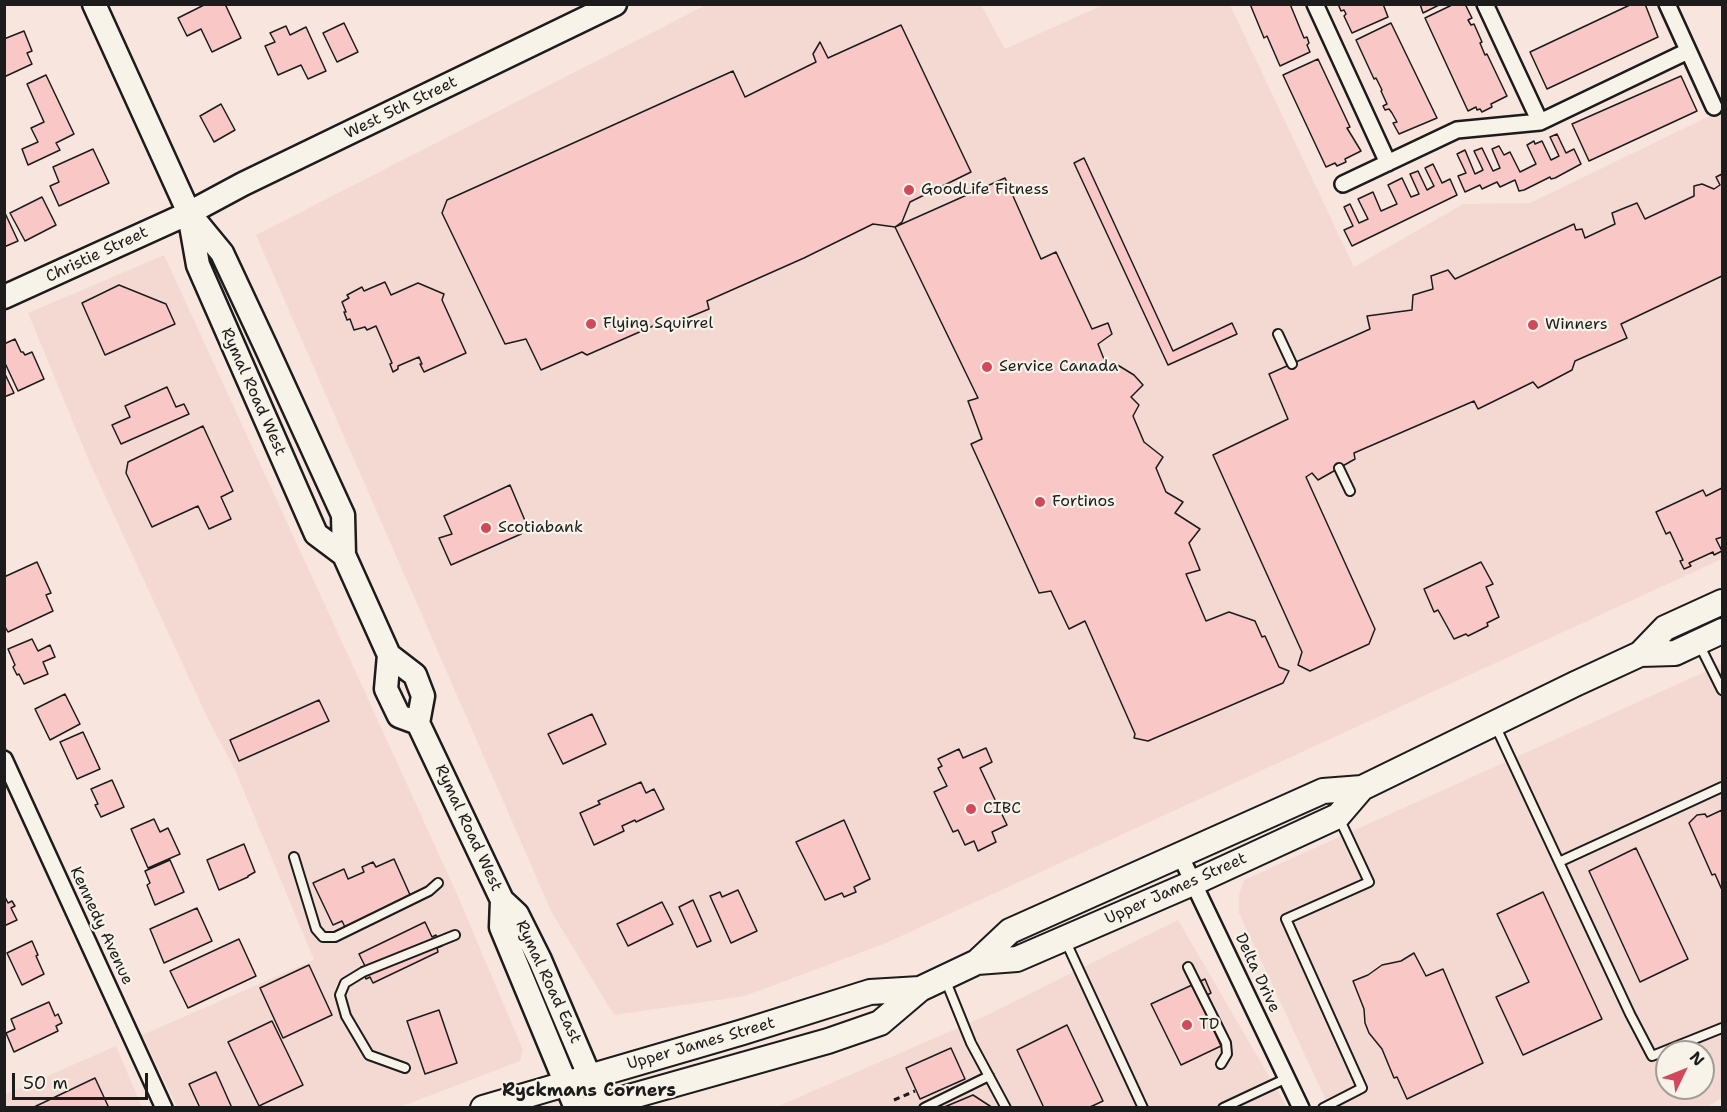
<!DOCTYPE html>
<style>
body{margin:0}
#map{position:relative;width:1727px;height:1112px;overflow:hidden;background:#f8e6de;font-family:"Shantell Sans",sans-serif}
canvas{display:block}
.frame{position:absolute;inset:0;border:6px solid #1c1c1c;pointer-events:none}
.north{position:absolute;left:1655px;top:1040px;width:60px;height:60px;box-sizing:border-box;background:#f7f3e8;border:2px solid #9f9d96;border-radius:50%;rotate:47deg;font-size:16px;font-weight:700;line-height:24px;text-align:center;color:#1c1c1c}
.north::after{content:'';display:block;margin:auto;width:21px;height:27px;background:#d1495b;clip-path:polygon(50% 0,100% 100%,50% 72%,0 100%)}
.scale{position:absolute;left:12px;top:1073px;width:136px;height:27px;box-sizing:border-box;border:3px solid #1c1c1c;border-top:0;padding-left:8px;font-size:18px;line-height:21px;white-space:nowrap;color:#1c1c1c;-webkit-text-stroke:4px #f7f3e8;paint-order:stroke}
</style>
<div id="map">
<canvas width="1727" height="1112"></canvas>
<div class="frame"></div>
<div class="north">N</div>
<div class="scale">50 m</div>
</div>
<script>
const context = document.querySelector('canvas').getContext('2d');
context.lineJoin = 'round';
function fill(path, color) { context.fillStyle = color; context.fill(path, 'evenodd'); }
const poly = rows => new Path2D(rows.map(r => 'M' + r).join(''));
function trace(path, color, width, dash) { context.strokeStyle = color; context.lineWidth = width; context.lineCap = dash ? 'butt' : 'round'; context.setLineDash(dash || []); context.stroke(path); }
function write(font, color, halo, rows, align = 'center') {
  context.font = font + ' "Shantell Sans",sans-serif'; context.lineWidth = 4.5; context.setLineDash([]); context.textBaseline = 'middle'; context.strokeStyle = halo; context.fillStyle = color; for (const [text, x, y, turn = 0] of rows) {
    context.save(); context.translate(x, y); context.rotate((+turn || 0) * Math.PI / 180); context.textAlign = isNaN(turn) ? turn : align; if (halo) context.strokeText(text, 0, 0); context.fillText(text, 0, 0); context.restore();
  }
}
const built = poly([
 [706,5,981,5,1005,49,1103,5,1230,5,1354,267,1463,204,1530,203,1722,110,1722,559,886,943,745,996,614,1015,552,913,256,235],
 [164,255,348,655,457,894,523,1050,520,1061,400,1107,177,1107,142,1035,314,960,235,770,208,719,89,461,28,313],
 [1722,664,1722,1098,1707,1107,1329,1107,1239,913,1239,895,1244,880],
 [1667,1052,1703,1052,1703,1088,1667,1088],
 [1178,920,1287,1107,774,1108,983,1017],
 [116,1046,142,1107,5,1107,4,1095]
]);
const building = poly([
 [206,4,225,4,241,38,212,52,201,29,187,36,178,18,206,4],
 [1250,4,1290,4,1304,38,1307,37,1309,43,1307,45,1310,52,1280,66,1267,36,1264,38,1250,4],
 [1338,4,1383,4,1388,17,1352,33,1344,16,1346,14,1344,10,1341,11,1338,4],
 [1420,4,1441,4,1423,13,1420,4],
 [1454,4,1465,4,1472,18,1468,20,1471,25,1474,24,1482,42,1480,43,1485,55,1487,54,1507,96,1491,104,1492,107,1482,112,1480,109,1477,110,1476,107,1468,111,1425,18,1454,4],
 [1632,4,1645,4,1658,37,1547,89,1530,52,1632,4],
 [344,23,358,52,337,62,323,33,344,23],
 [1391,23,1437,118,1399,134,1393,123,1397,122,1392,113,1389,109,1385,110,1383,106,1387,104,1381,91,1382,90,1376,78,1374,79,1356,40,1391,23],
 [901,25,971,172,910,202,902,222,895,227,873,224,804,258,707,301,709,309,663,328,660,323,587,355,582,352,541,370,526,339,505,344,442,213,447,200,733,71,745,97,816,62,813,54,820,42,828,58,901,25],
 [286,26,290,35,306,27,326,71,308,79,301,65,278,75,265,46,275,42,270,33,286,26],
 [24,31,32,51,27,53,32,64,4,77,4,39,24,31],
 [1318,59,1350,127,1347,128,1361,151,1345,159,1346,162,1337,166,1335,163,1326,167,1283,75,1318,59],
 [46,75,74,134,56,143,60,150,28,165,22,149,38,142,31,128,44,122,27,84,46,75],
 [1681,76,1697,111,1589,161,1572,124,1681,76],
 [221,104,235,130,214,142,200,116,221,104],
 [1557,134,1566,153,1574,149,1581,164,1555,178,1551,179,1550,177,1524,190,1519,191,1515,180,1500,187,1497,182,1482,189,1480,185,1465,192,1458,176,1466,173,1457,154,1465,150,1475,174,1483,170,1474,151,1482,148,1493,171,1500,168,1492,149,1499,146,1504,155,1510,152,1520,172,1536,164,1527,145,1534,141,1535,144,1542,141,1551,160,1559,156,1550,137,1557,134],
 [93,149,109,183,59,206,50,186,59,182,53,167,93,149],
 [1084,158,1173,351,1232,323,1237,334,1168,365,1074,163,1084,158],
 [1433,164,1442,183,1450,179,1457,195,1352,246,1344,230,1353,226,1344,207,1350,204,1359,223,1368,219,1358,199,1373,192,1381,211,1397,204,1388,185,1402,178,1411,197,1419,194,1410,174,1418,171,1427,190,1434,186,1425,168,1433,164],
 [1722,174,1722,276,1621,324,1627,338,1575,361,1572,370,1538,388,1533,382,1478,409,1474,401,1354,453,1355,459,1318,480,1312,473,1306,477,1375,629,1369,644,1310,671,1298,665,1302,652,1213,455,1288,419,1269,374,1370,329,1367,316,1412,310,1413,295,1433,289,1431,276,1448,270,1455,279,1574,224,1576,230,1582,229,1585,238,1615,224,1612,213,1637,203,1645,219,1694,196,1694,186,1702,184,1714,189,1720,185,1716,177,1722,174],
 [1005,178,1041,259,1056,252,1092,329,1108,323,1112,334,1098,344,1107,367,1116,364,1134,375,1143,385,1131,397,1139,405,1133,416,1144,442,1163,457,1156,468,1166,492,1183,502,1175,513,1200,529,1189,543,1200,570,1186,574,1206,621,1229,612,1255,621,1262,637,1265,636,1279,667,1289,671,1283,683,1148,741,1134,738,1135,734,1085,621,1069,629,1051,591,1039,593,971,444,982,439,968,401,978,398,895,227,1005,178],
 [42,197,56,225,25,241,10,213,42,197],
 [4,211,18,241,4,247,4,211],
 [385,282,391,295,418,283,444,294,442,300,466,353,424,372,420,364,422,364,419,357,398,366,398,369,393,372,390,364,392,363,376,326,367,330,365,327,354,330,350,319,347,320,344,312,346,312,342,302,349,298,347,295,362,287,364,291,385,282],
 [119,285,166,304,175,324,105,355,82,303,119,285],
 [15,339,21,352,23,352,25,355,32,352,44,379,18,391,4,361,4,344,15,339],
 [4,372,14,393,4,397,4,372],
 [167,387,176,407,184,404,189,414,121,444,112,425,130,417,125,406,167,387],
 [203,426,233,491,221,497,231,519,209,529,198,506,152,527,126,473,128,462,203,426],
 [510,485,526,523,521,534,451,565,439,538,452,534,444,516,510,485],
 [1722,488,1722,537,1716,539,1722,551,1714,555,1713,552,1689,563,1691,566,1684,569,1680,561,1683,560,1670,532,1666,534,1656,512,1703,490,1706,496,1722,488],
 [37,562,51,593,46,595,53,611,8,632,4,625,4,577,37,562],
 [1481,562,1493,584,1486,587,1499,617,1487,623,1488,626,1468,636,1466,634,1454,639,1438,610,1434,612,1424,589,1481,562],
 [32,639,38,651,50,645,55,657,43,662,48,674,24,684,19,674,17,675,13,667,15,665,8,649,32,639],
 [65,694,80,724,50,740,35,709,65,694],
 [319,700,329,721,239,761,230,740,319,700],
 [592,714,606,744,563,764,548,734,592,714],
 [83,732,100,769,77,779,60,742,83,732],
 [986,748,992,762,980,768,1007,825,992,832,996,842,978,851,974,841,965,845,958,830,953,832,934,792,947,786,938,768,942,766,938,759,959,749,963,758,986,748],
 [112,780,124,807,101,817,95,805,98,804,91,789,112,780],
 [641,782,646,793,654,789,664,809,636,822,635,820,622,826,624,831,594,845,580,813,600,804,598,801,641,782],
 [1722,810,1722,890,1715,874,1712,875,1689,823,1697,815,1705,814,1707,817,1722,810],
 [154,819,160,832,168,828,180,854,148,868,131,829,154,819],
 [844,820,870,879,854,887,856,892,844,897,842,893,825,900,796,842,844,820],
 [244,844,255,872,248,876,248,877,219,890,207,860,244,844],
 [1636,848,1688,959,1640,982,1589,871,1636,848],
 [394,859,411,897,345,927,342,921,333,925,313,883,344,869,348,879,364,872,362,867,373,862,376,867,394,859],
 [170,860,184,892,155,905,147,885,150,883,145,871,170,860],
 [738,890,757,931,731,943,710,896,720,892,722,897,738,890],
 [1543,892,1602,1019,1523,1055,1496,997,1529,982,1497,914,1543,892],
 [4,895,8,903,12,901,15,906,11,908,17,920,4,926,4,895],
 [693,900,711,941,697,947,679,907,693,900],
 [662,902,673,924,628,946,617,924,662,902],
 [197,908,212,941,164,963,150,929,197,908],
 [425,922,432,937,436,935,442,946,437,948,438,952,373,983,370,977,366,979,361,967,365,966,359,954,425,922],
 [239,939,256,976,188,1008,170,971,239,939],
 [32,941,38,955,36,956,44,974,22,985,7,953,32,941],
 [1414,953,1426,976,1443,969,1483,1063,1407,1099,1397,1077,1394,1078,1382,1049,1369,1033,1365,1023,1364,1009,1353,981,1368,975,1382,965,1401,961,1414,953],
 [309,965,332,1015,283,1038,260,988,309,965],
 [1205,979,1211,993,1199,999,1221,1046,1181,1065,1151,1004,1205,979],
 [49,1002,55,1016,58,1014,62,1023,56,1026,58,1031,14,1052,6,1033,15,1029,11,1019,49,1002],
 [439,1010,457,1063,425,1074,407,1021,439,1010],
 [272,1021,303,1085,259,1106,228,1042,272,1021],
 [1067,1025,1103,1101,1088,1108,1044,1108,1017,1050,1067,1025],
 [951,1048,965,1079,920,1099,906,1068,951,1048],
 [216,1072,232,1108,200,1108,189,1084,216,1072],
 [95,1078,109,1108,32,1108,95,1078],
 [973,1095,993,1108,942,1108,973,1095]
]);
const path = poly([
 [894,1100,915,1091]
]);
const lane = poly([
 [1278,334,1292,364],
 [1339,468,1350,491],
 [1699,644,1722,690],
 [1495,725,1630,1014,1652,1056,1722,1028],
 [294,857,316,929,323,937,335,937,429,891,438,883],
 [1559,862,1722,787],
 [1066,942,1143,1108],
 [1188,967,1226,1043,1227,1054,1221,1064],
 [945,979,971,1043,1006,1108],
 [405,1068,369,1055,346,1016,340,995,345,983,363,972,455,935],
 [924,1108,989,1076],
 [1223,1108,1287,1078],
 [1323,1108,1362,1088,1286,919,1369,882,1340,820]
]);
const street = poly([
 [1315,4,1388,163],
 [1485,4,1540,122],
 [1667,4,1714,107],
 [1343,184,1457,130,1540,122,1688,51],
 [4,759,164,1108],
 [1180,855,1301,1108]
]);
const secondary = poly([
 [94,4,189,213,222,253,266,347,343,515,344,555,389,655,415,675,423,696,418,723,502,900,517,914,540,960,603,1108],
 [189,214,198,265,316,534,344,555],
 [4,297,189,213,243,184,615,4],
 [389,655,386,689,399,716,418,723],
 [502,900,501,927,576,1108]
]);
const primary = poly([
 [1640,654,1675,653,1722,631],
 [977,962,1017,959,1195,882,1338,816,1362,788],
 [483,1108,743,1032,870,992,920,989],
 [590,1108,828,1041,880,1023,920,989,977,962,1010,931,1323,791,1362,788,1575,684,1640,654,1665,628,1722,602]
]);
const markers = [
 [909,190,6,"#d1495b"],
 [591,324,6,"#d1495b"],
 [1533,325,6,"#d1495b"],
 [987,367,6,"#d1495b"],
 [1040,502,6,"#d1495b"],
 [486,528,6,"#d1495b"],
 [971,809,6,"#d1495b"],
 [1187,1025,6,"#d1495b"]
];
const streetNames = [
 ["West 5th Street",401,108,-26],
 ["Christie Street",97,255,-25],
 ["Rymal Road West",253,392,66],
 ["Rymal Road West",468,828,65],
 ["Upper James Street",1176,889,-24],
 ["Kennedy Avenue",101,926,65],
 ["Delta Drive",1257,973,65],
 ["Rymal Road East",548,982,65],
 ["Upper James Street",701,1044,-16]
];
const poiNames = [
 ["GoodLife Fitness",921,190],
 ["Flying Squirrel",603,324],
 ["Winners",1545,325],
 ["Service Canada",999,367],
 ["Fortinos",1052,502],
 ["Scotiabank",498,528],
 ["CIBC",983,809],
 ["TD",1199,1025]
];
const neighbourhoodNames = [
 ["Ryckmans Corners",589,1091]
];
fill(built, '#f4d9d3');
fill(building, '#f9c8c6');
trace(building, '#1c1c1c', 1.5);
trace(lane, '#1c1c1c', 12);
trace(street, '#1c1c1c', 20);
trace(secondary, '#1c1c1c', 27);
trace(primary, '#1c1c1c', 28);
trace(path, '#1c1c1c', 3, [6, 4.5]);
trace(lane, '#f7f3e8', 8);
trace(street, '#f7f3e8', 15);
trace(secondary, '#f7f3e8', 22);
trace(primary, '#f7f3e8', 24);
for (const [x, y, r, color] of markers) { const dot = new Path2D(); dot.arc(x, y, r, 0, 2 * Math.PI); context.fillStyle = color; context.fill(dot); trace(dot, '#f7f3e8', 2); }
write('16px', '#1c1c1c', '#f7f3e8', streetNames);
write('16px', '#1c1c1c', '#f7f3e8', poiNames, 'left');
write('bold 18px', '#1c1c1c', '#f7f3e8', neighbourhoodNames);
</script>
